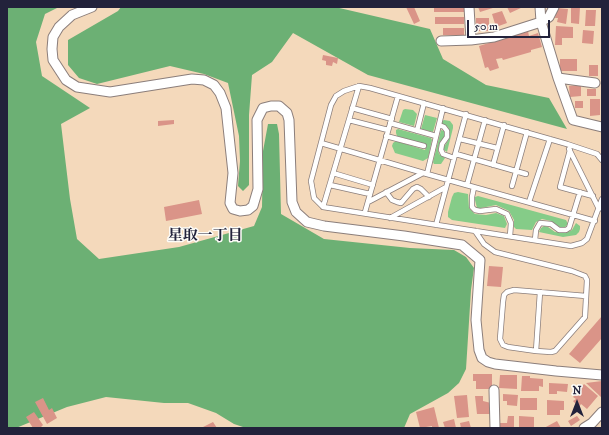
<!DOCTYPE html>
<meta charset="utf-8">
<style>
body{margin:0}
#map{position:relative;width:609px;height:435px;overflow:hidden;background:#f4d9bb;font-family:"IM FELL DW Pica",serif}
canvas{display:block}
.frame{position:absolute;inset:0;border:8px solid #22223b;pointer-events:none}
.north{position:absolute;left:557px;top:383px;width:40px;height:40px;-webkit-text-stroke:3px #fdfcf7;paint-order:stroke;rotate:0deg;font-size:11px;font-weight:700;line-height:16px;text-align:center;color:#22223b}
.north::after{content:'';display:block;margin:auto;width:14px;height:18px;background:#22223b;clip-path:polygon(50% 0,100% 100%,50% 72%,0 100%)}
.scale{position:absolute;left:467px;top:20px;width:83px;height:18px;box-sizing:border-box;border:2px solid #22223b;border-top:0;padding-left:5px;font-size:12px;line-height:14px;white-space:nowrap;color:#22223b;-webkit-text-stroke:3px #fdfcf7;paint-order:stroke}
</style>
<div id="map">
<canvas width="609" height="435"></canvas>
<div class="frame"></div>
<div class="north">N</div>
<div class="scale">50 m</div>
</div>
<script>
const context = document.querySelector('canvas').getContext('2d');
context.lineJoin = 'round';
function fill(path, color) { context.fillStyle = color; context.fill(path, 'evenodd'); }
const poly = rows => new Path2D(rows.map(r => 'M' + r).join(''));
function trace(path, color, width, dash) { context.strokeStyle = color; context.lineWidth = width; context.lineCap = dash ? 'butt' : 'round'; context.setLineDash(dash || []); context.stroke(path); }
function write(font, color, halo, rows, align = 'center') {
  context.font = font + ' "IM FELL DW Pica","Noto Serif JP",serif'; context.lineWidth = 3; context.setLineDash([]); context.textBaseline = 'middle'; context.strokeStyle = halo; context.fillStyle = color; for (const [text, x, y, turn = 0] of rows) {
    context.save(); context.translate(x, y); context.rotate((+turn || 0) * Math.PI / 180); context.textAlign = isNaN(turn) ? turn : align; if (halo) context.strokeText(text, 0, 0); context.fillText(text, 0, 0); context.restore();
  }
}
const green = poly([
 [405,109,413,110,417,114,414,126,399,122,403,110],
 [425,115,437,118,433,132,421,129],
 [444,120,450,121,453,125,453,128,447,152,444,150,444,147,449,139,450,134,448,127,442,124,442,121],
 [398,129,431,138,432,140,428,158,423,161,395,153,392,146,393,143,396,141,425,150,427,145,397,136,396,133,396,130],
 [441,130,444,131,445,136,440,142,438,149,439,154,445,158,441,164,434,164,433,162],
 [458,192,468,194,469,208,475,214,486,215,496,213,504,216,507,224,505,228,452,220,448,217,448,212,452,197,454,193],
 [478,196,566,220,568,224,565,227,560,227,551,221,542,219,536,222,532,230,516,229,514,227,514,220,509,211,496,205,481,208,477,208,475,200,475,197],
 [576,223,580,226,580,229,579,232,576,235,563,237,539,232,541,228,544,226,548,227,555,232,566,233,572,230]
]);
const forest = poly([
 [7,7,59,7,45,14,36,42,42,76,90,108,61,124,70,199,77,239,99,259,179,247,254,226,262,207,263,151,268,124,277,124,279,134,281,214,324,239,410,248,454,250,466,257,474,268,471,290,466,369,459,383,448,393,410,414,404,428,246,428,234,424,216,413,188,403,164,403,106,397,67,407,16,428,7,428],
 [121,7,335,7,430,29,443,59,486,85,549,98,567,129,368,75,293,33,272,62,252,75,249,115,249,185,243,191,238,186,240,161,239,136,228,83,204,74,170,66,97,84,79,78,68,65,68,40,118,11]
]);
const building = poly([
 [406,7,414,7,420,21,414,24],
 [434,7,464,7,464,12,434,12],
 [478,7,496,7,480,12],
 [507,7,523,7,510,13],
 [571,7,580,7,579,24,571,23],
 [557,8,568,9,566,24,557,22,558,18,555,18],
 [586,10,596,10,595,26,585,26],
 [502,11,507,23,496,27,492,14],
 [435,17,464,17,464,24,435,24],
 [476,18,489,18,489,31,476,31],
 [556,26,573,27,573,38,562,38,562,45,555,45],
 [443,28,464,28,464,35,443,35],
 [583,30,594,31,593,44,582,43],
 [528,31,529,36,538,33,542,47,531,50,531,52,503,60,502,58,496,59,499,68,490,71,488,67,485,68,479,46],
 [323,55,338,58,337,64,333,62,332,66,326,65,326,61,322,60],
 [560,59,577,59,577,71,560,71],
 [589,65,598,65,598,76,589,76],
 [581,85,581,96,570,97,569,86],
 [587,89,596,89,596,96,587,96],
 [590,99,600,99,600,115,590,116],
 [575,101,583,101,583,108,575,108],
 [174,120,174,124,158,126,158,121],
 [199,200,202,214,166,221,164,207],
 [489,266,503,267,501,287,487,286],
 [602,316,602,338,580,363,569,354],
 [473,374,492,374,492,389,476,389,476,381,473,381],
 [500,375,517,375,517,389,499,388],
 [522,376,530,376,530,378,543,379,543,387,539,386,539,391,521,391],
 [602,381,602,398,586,383],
 [549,383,568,384,567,392,557,391,557,394,549,394],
 [584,384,598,396,587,409,581,404,579,407,573,401,576,399,573,397],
 [503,394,518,395,517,406,507,405,507,401,503,401],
 [467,395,469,417,457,418,454,396],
 [475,396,483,396,483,401,491,403,491,414,477,414],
 [43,398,49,410,52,408,57,418,47,424,35,402],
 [520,398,537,398,537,410,520,410],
 [547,400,564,401,564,410,560,410,560,415,547,415],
 [434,407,439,428,432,428,432,426,420,428,416,412],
 [34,412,43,425,40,428,33,428,26,417],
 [508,416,514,416,514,428,500,428,500,423,507,423],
 [519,416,534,417,534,428,519,428],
 [577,416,580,420,571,426,568,421],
 [454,419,456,428,445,428,443,422],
 [469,421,471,428,461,428,460,423],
 [557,421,561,428,544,428],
 [213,422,217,428,201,428]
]);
const service = poly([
 [352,108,392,119],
 [349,120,388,130],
 [390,123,436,136],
 [439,125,444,127,447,131,447,137,442,144,441,150,443,154,454,158],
 [417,131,424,103],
 [386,136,424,146],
 [460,139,497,148],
 [321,143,427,174,595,221],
 [569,149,599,209],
 [570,150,560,187,593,196],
 [456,154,526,174],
 [602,160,597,154,567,144,370,88,359,86,344,91,336,96,331,105,311,181,314,198,323,207,571,246,582,243,587,239,602,199],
 [493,165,504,125],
 [333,173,373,185],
 [427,174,443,108],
 [330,185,370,194],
 [467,185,485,120],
 [512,186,527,132],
 [474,187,472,197,472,207,475,210,480,211,496,209,507,214,511,223,510,236],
 [386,192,392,200,397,202,401,203,413,189,417,187,421,189,429,197],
 [368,202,423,173],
 [529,202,550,139],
 [323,207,359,86],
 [365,212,398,96],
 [390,218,446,187],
 [436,225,466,114],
 [475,231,484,244,495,252,572,271,585,276,587,280,585,317,555,351,551,352,536,351,508,347,503,345,500,339,503,302,504,295,507,292,514,290,586,296],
 [535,240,536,230,540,223,551,224,559,230,566,230,569,228,580,192],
 [536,351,540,292]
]);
const minor = poly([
 [92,7,72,15,59,27,53,37,52,49,53,60,66,80,77,87,110,92,192,79,204,80,214,85,220,93,226,108,233,173,230,203,233,209,240,211,248,210,253,206,258,189,257,120,263,108,271,106,279,106,287,113,289,120,292,202,296,212,307,222,324,226,404,236,462,245,480,260,476,320,479,350,482,358,488,362,495,364,556,371,602,375],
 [469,7,471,40],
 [540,7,541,22,558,78,573,120,602,127],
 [441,41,471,40,494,37,541,22,549,17,554,7],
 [558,78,595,83],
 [494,390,495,428],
 [584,428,592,423,602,412]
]);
const neighbourhoodNames = [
 ["星取一丁目",205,237]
];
fill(green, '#85cc88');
fill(forest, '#6cb074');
fill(building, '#da9488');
trace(service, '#8b7e7b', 6);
trace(minor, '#8b7e7b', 11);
trace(service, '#fff', 4.5);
trace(minor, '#fff', 9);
write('bold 15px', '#22223b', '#fdfcf7', neighbourhoodNames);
</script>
